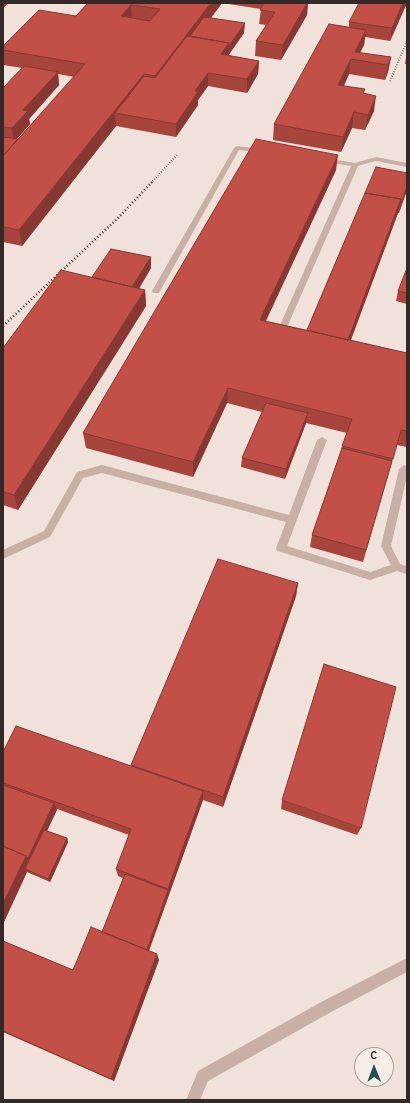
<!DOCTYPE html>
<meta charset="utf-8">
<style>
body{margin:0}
#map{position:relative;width:410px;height:1103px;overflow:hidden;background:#f0e2da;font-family:Overpass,sans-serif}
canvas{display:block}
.frame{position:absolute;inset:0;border:4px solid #342927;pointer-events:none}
.north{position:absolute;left:354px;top:1047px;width:40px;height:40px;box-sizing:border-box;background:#f8ede6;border:1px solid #aa9f9a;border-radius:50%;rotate:359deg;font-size:11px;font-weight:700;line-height:16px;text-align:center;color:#342927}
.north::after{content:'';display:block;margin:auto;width:14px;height:18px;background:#1e544f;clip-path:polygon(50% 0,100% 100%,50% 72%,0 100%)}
</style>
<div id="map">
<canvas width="410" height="1103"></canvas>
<div class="frame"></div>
<div class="north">С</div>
</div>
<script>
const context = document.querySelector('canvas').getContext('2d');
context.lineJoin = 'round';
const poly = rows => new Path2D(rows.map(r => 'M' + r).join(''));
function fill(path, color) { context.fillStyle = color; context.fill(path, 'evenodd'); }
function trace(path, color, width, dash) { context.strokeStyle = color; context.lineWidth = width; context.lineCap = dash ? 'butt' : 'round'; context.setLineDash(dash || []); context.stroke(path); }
const lane = poly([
 [237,146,262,149,265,151,262,153,239,150,160,291,159,293,153,293,152,291,234,148,237,146],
 [376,157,407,163,407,167,376,161,358,166,288,325,284,328,281,327,280,325,351,166,325,162,322,160,325,158,355,163,376,157],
 [322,437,327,440,287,546,370,572,391,565,381,546,399,469,404,465,407,466,407,476,391,546,400,564,407,566,407,574,397,571,370,580,281,552,277,551,276,548,286,522,102,473,83,478,50,537,3,559,3,550,44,531,77,472,102,465,289,515,317,440,322,437],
 [407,958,407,972,333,1011,208,1081,200,1100,186,1100,198,1071,323,1001,407,958]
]);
const railFar1 = poly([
 [390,81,407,41],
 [151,183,177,155]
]);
const rail = poly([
 [3,326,118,218,152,182]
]);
const wall = poly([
 [88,3,308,3,307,15,281,60,255,56,256,41,266,25,259,24,261,9,222,3,211,18,244,33,228,56,259,61,258,74,247,93,208,86,198,100,198,105,176,137,116,126,22,246,3,242,3,88,22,68,3,65,3,46,76,16],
 [58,74,74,77,18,139,17,139,30,124,29,119,59,85],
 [407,3,390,41,365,37,364,45,360,53,391,57,388,72,385,80,349,74,344,86,364,93,374,111,365,130,352,128,341,152,273,140,274,124,349,27,349,22],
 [407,51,407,64,405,64],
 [336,170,266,321,307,330,365,193,407,173,407,190,399,213,398,213,351,340,407,353,407,447,397,445,363,562,310,547,312,535,347,433,306,423,285,479,241,467,242,458,262,412,227,403,193,477,86,448,83,433],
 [151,257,151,268,139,289,145,290,146,306,18,510,3,505,3,348,92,277],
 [407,268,407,304,396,301,398,291],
 [298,583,296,596,223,807,203,800,149,951,159,960,114,1081,3,1032,3,941,73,970,102,932,123,878,118,876,116,869,129,835,57,809,47,831,67,838,68,842,50,882,27,872,3,924,3,752,131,766,131,765],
 [282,800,361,828,357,835,281,809]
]);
const shadedWall = poly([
 [3,3,9,3,3,8],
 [211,3,222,3,156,91,155,76],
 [307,3,308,3,307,15,281,60,283,45],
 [403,3,407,3,390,41,392,28],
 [131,5,132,19,121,16],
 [245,23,244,33,220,67,221,54,229,43],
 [366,30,364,45,356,60,355,52],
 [391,57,388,72,385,80,388,65],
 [351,59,349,74,337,100,338,85],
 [259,61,258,74,247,93,247,79],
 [58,72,59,85,29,119,30,124,14,142,12,128,23,110],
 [208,73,208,86,198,100,198,105,176,137,176,124,195,91],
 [144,74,145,90,115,113,116,126,22,246,19,230],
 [376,96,374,111,365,130,368,115],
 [354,112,352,128,341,152,343,137],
 [338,155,336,170,259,335,260,320],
 [407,186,407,190,399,213,401,203],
 [401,199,398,213,345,355,347,342],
 [151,257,151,268,133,298,132,287],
 [145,290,146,306,18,510,14,495],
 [228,388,227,403,193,477,193,462],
 [308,413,306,423,285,479,286,469],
 [298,583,296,596,223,807,223,797],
 [203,791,203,800,147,955,146,952],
 [54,803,57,810,28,871,25,869,27,872,3,924,3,904,26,856],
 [67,838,68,842,50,882,48,879],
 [157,954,159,960,114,1081,111,1079]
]);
const building = poly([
 [88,3,211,3,155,76,144,74,19,230,3,227,3,156,85,64,3,50,3,46,39,10,76,16,88,3],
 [131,5,160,9,150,21,121,16,131,5],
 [264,3,307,3,283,45,256,41,275,12,260,10,264,3],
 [359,3,403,3,392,28,349,22,359,3],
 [204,17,245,23,229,46,229,43,190,36,204,17],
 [329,24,366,30,355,52,391,57,388,65,351,59,338,85,365,89,363,93,376,96,368,115,354,112,343,137,274,124,329,24],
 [187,36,229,43,221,54,259,61,247,79,208,73,195,91,198,92,176,124,115,113,144,76,155,78,187,36],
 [24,66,58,72,23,110,28,111,12,128,3,127,3,88,24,66],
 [3,137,18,139,3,156,3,137],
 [256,139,338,155,260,320,407,353,407,431,401,430,393,459,342,446,352,419,228,388,193,462,83,433,256,139],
 [376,167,407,173,407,186,401,203,400,203,401,199,365,193,376,167],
 [365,193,401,199,348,340,307,330,365,193],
 [111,249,151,257,132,287,92,277,111,249],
 [407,268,407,293,398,291,407,268],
 [61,270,145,290,14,495,3,492,3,348,61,270],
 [266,403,308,413,286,469,242,458,266,403],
 [342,448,392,461,366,550,312,535,342,448],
 [218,559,298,583,223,797,131,765,218,559],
 [324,664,396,687,361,828,282,800,324,664],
 [16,726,203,791,168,889,116,869,131,829,3,783,3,752,16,726],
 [3,785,54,803,28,858,26,856,3,846,3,785],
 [44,830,67,838,48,879,25,869,44,830],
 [3,846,26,856,3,904,3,846],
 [125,874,168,890,147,950,102,932,125,874],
 [91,927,157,954,111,1079,3,1031,3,941,73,970,91,927]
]);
fill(lane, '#c8b0a6');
trace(railFar1, '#342927', 2, [0.5, 2]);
trace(rail, '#342927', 2.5, [1, 2.5]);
fill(wall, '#a7453d');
fill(shadedWall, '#883832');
fill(building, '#c25047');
trace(building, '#883832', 1);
</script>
